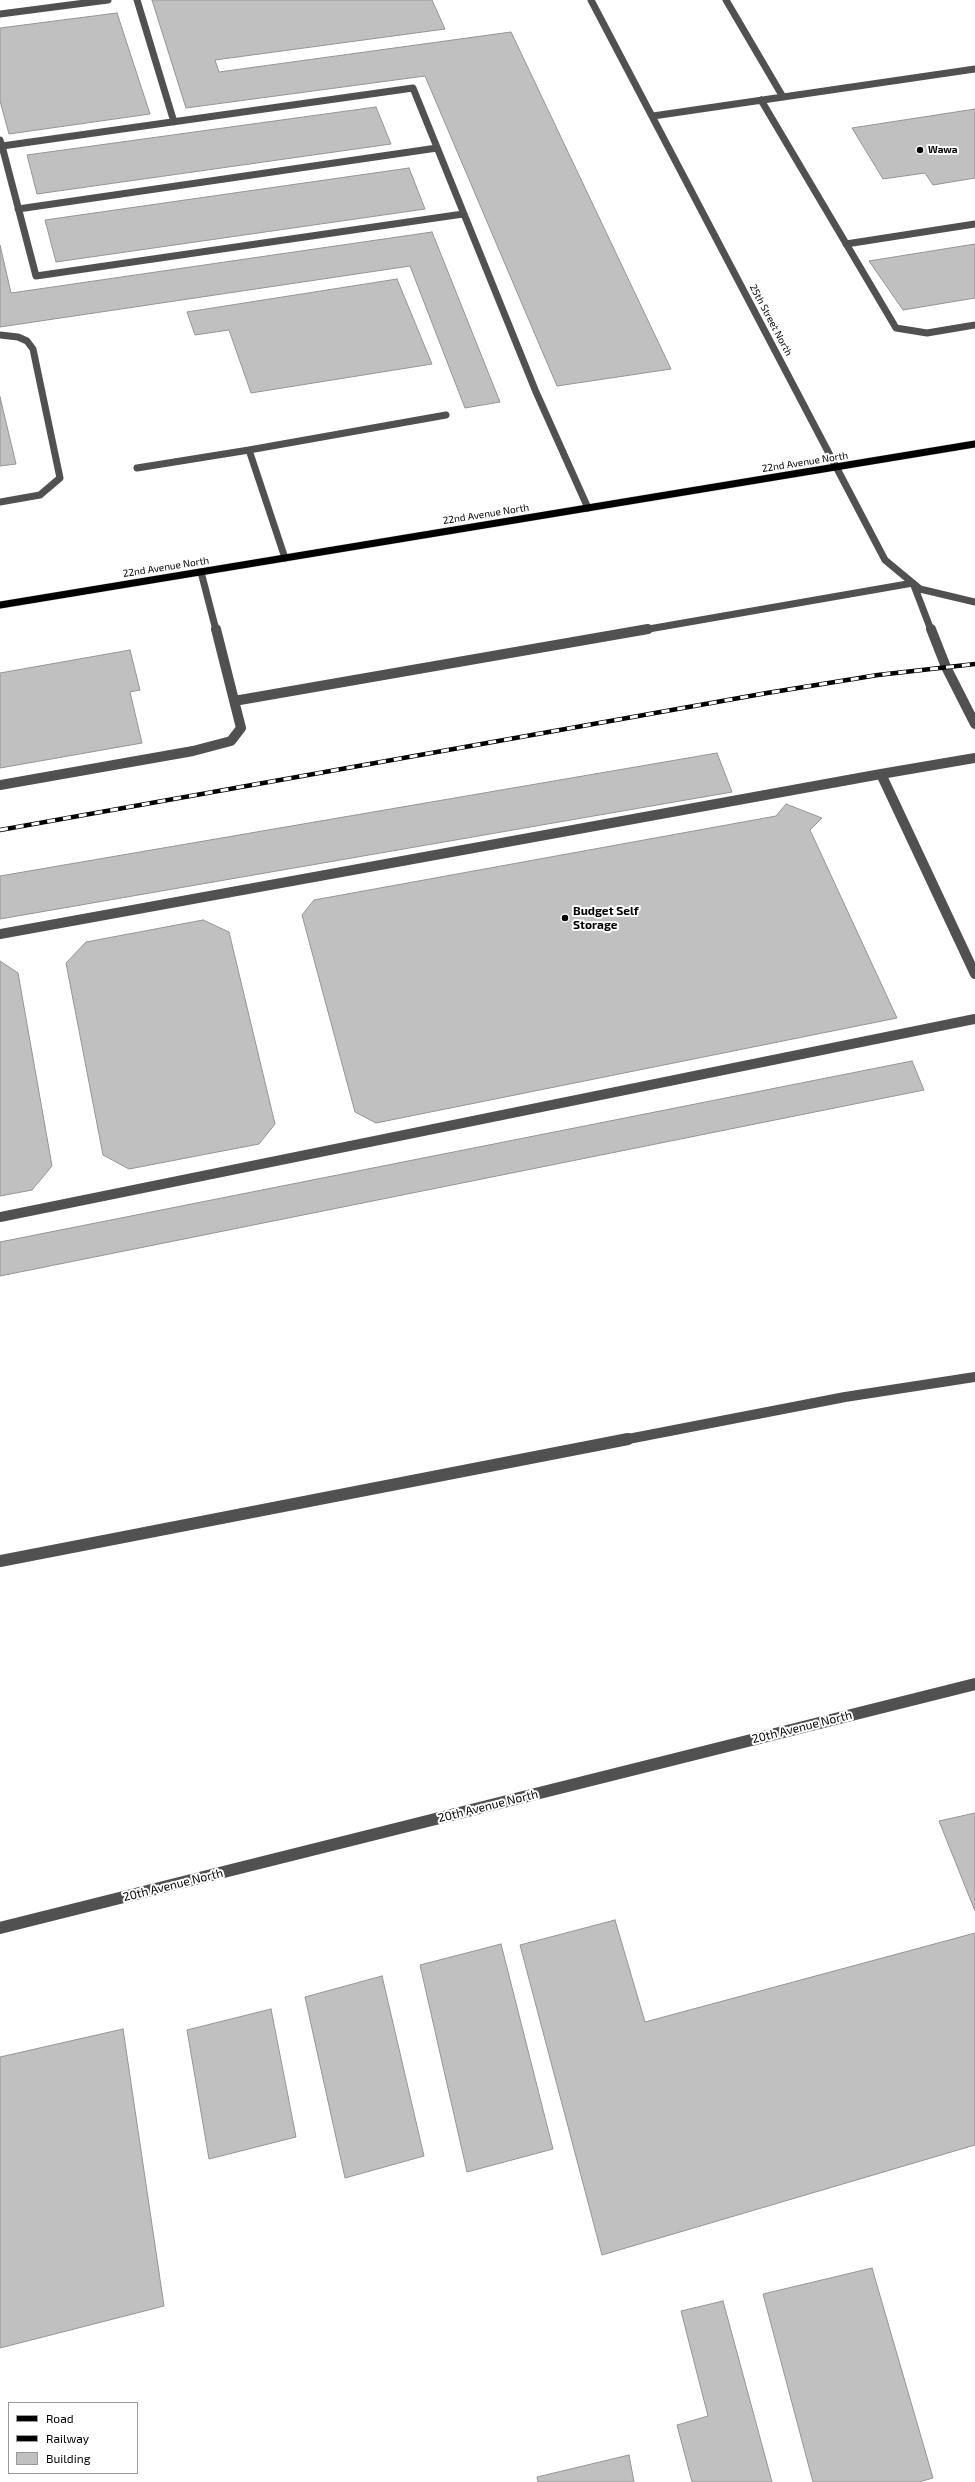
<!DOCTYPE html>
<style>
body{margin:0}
#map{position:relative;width:975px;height:2482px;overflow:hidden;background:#fff;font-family:"Exo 2",sans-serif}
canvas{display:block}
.legend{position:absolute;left:8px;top:2402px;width:130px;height:72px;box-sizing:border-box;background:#fff;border:1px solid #999;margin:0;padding:5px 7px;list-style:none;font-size:12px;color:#000}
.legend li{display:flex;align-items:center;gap:8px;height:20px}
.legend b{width:20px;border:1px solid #999}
</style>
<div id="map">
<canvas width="975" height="2482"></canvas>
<ul class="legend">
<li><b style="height:5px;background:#000"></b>Road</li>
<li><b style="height:5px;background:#000"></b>Railway</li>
<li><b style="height:11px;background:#c0c0c0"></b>Building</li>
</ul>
</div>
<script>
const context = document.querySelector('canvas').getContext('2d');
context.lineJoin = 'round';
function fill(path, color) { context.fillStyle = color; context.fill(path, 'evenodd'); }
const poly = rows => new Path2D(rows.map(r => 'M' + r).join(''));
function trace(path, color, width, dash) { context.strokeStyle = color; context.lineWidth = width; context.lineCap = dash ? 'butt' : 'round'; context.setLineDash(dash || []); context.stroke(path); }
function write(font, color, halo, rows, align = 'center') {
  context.font = font + ' "Exo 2",sans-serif'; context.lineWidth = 4; context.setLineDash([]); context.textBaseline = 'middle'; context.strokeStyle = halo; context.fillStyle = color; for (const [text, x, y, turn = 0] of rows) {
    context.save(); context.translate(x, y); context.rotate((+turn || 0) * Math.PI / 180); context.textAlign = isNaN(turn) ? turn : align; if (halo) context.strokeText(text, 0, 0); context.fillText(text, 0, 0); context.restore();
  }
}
const building = poly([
 [152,0,432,0,445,29,215,60,219,72,511,32,671,369,557,386,425,76,186,108,152,0],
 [117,13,150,114,9,134,0,101,0,28,117,13],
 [376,107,391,144,37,194,27,155,376,107],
 [975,109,975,178,933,185,925,173,883,179,852,128,975,109],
 [409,168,425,209,56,262,45,220,409,168],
 [432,232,500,402,465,408,410,266,0,327,0,245,11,293,432,232],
 [975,244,975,298,903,310,869,261,975,244],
 [397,279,432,364,251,393,229,330,195,335,187,312,397,279],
 [0,397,16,464,0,466,0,397],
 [130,650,140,690,130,692,142,743,0,768,0,673,130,650],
 [717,753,732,792,0,919,0,876,717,753],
 [786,804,822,818,810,830,897,1018,376,1123,355,1112,302,915,314,900,776,816,786,804],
 [203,920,229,932,275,1124,259,1144,129,1169,103,1155,66,963,86,942,203,920],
 [0,961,18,973,52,1166,32,1190,0,1196,0,961],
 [912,1061,924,1090,0,1276,0,1242,912,1061],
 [975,1813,975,1911,939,1821,975,1813],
 [615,1920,645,2022,975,1933,975,2145,602,2255,520,1945,615,1920],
 [501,1944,553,2149,467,2172,420,1965,501,1944],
 [382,1976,424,2156,345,2178,305,1997,382,1976],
 [271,2009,296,2137,209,2159,187,2030,271,2009],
 [123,2029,164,2306,0,2348,0,2057,123,2029],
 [872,2268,933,2478,919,2482,813,2482,763,2294,872,2268],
 [723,2301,772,2482,692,2482,677,2425,708,2416,681,2311,723,2301],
 [629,2455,634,2482,538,2482,537,2477,629,2455]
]);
const minorFar2 = poly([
 [137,0,174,122],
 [591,0,885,560,920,589,975,602],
 [726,0,783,97],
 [0,14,108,0],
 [761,100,896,328,927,333,975,325],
 [653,116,975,69],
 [0,140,2,146,413,88,536,392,588,508],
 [2,146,36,276,463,214],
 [18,209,437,148],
 [846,244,975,224],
 [0,335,18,337,27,341,33,349,60,478,40,495,0,502],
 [137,468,249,450],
 [285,558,249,450,446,415],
 [201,572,216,630],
 [643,630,913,583,931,630]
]);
const minorFar1 = poly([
 [931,629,946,667,975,724],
 [234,701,648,629],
 [975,758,881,774,975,974],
 [0,785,193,751,231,741,241,728,216,629],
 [0,934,881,774],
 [0,1217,975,1019],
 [623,1440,845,1397,975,1377]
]);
const minor = poly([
 [0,1561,628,1439],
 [0,1928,975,1684]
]);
const major = poly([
 [0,605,975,444]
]);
const rail = poly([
 [0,830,767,693,878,675,975,664]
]);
const markers = [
 [920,150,4,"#000"],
 [565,918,4,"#000"]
];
const farPoinames = [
 ["Wawa",928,150]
];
const farStreetnames = [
 ["25th Street North",771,320,62],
 ["22nd Avenue North",805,462,-9],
 ["22nd Avenue North",486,514,-9],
 ["22nd Avenue North",166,567,-9]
];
const poiNames = [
 ["Budget Self",573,911],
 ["Storage",573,925]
];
const streetNames = [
 ["20th Avenue North",802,1727,-14],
 ["20th Avenue North",488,1806,-14],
 ["20th Avenue North",173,1885,-14]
];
fill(building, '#c0c0c0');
trace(building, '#959595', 1);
trace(major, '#dbdbdb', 8);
trace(minorFar2, '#515151', 7);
trace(minorFar1, '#515151', 10);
trace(minor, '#515151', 12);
trace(major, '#000', 7);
trace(rail, '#000', 4.5);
trace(rail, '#fff', 3, [8]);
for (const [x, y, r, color] of markers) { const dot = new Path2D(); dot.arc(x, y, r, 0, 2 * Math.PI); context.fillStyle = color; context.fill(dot); trace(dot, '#fff', 1.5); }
write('bold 10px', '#000', '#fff', farPoinames, 'left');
write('10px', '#000', '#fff', farStreetnames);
write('bold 12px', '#000', '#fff', poiNames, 'left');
write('12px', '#000', '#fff', streetNames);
</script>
